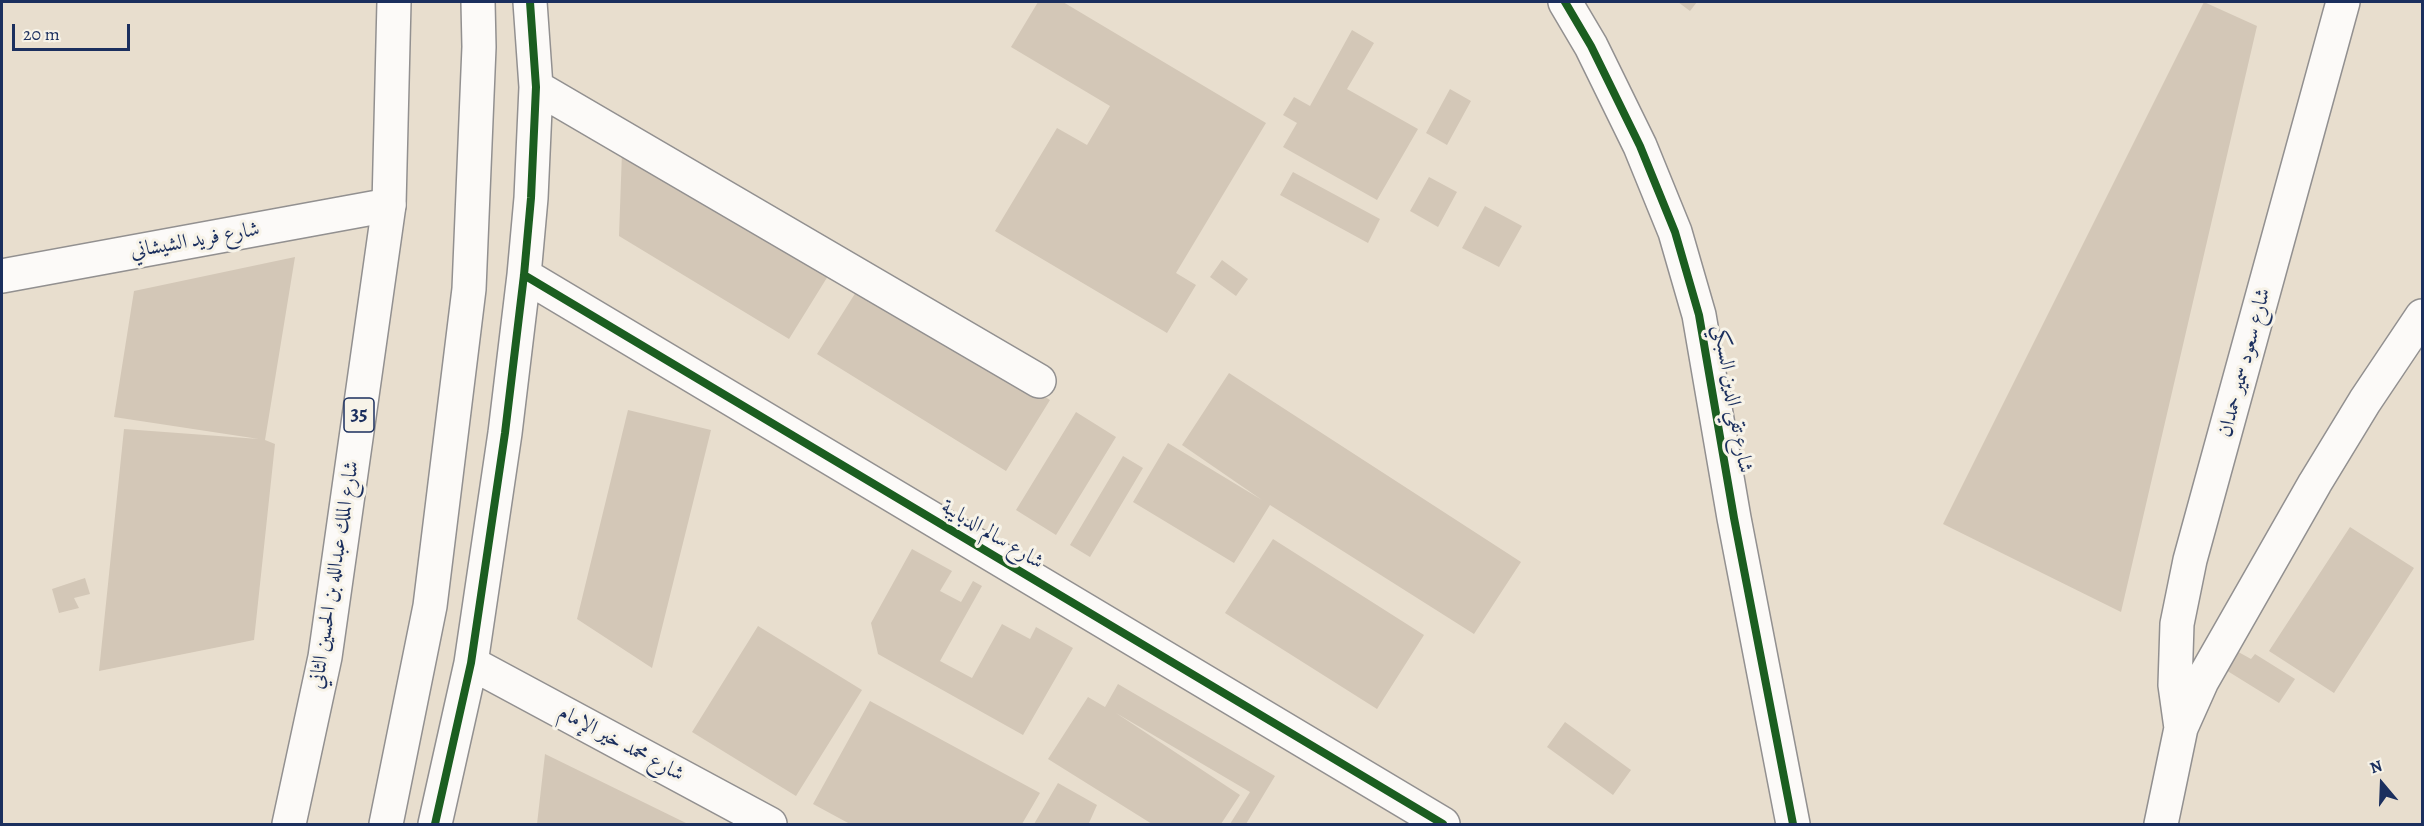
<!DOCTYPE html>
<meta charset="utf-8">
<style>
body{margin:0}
#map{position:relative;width:2424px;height:826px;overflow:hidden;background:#e8dece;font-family:Alegreya,serif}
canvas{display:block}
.frame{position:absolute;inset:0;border:3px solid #1b2f5e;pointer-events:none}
.north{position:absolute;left:2352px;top:754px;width:60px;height:60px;-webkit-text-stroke:4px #f7f3e8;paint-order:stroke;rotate:341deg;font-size:16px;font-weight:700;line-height:24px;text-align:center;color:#1b2f5e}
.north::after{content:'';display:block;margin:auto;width:21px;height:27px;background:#1b2f5e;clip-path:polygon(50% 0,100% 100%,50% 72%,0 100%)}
.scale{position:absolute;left:12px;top:24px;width:118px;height:27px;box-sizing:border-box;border:3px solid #1b2f5e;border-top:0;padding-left:8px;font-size:18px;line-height:21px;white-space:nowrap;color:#1b2f5e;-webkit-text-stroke:4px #f7f3e8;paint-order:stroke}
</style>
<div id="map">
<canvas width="2424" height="826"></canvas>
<div class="frame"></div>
<div class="north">N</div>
<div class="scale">20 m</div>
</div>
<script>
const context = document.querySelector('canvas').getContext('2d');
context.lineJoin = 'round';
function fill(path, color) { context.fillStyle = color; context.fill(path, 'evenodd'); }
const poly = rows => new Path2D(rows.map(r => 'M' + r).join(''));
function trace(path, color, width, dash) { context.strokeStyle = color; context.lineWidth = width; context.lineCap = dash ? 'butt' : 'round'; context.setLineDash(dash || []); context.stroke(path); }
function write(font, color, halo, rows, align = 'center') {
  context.font = font + ' Alegreya,Amiri,serif'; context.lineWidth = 6; context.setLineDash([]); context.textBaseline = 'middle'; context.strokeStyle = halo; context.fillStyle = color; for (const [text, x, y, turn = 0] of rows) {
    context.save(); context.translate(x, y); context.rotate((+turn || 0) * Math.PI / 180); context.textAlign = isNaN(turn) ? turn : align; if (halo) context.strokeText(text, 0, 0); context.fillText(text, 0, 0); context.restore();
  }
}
const building = poly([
 [1038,2,1063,2,1266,123,1176,273,1196,285,1167,333,995,231,1057,128,1087,145,1110,106,1011,47],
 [1678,2,1697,2,1690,11],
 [2204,2,2257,26,2121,612,1943,524],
 [1352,30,1374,43,1347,89,1418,129,1377,200,1283,147,1297,123,1283,115,1294,97,1310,106],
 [1450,89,1471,101,1447,145,1426,133],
 [622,152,828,276,789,339,619,236],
 [1293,172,1380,219,1368,243,1280,195],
 [1429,177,1457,192,1438,227,1410,211],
 [1485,206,1522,226,1499,267,1462,248],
 [295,257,265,440,275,444,254,640,99,671,124,429,259,439,114,417,134,291],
 [1222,260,1248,279,1236,296,1210,277],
 [861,284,1050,400,1006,471,817,354],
 [1229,373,1521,562,1474,634,1270,505,1234,563,1133,502,1168,443,1262,500,1182,445],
 [628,410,711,430,652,668,577,619],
 [1076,412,1116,437,1056,535,1016,510],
 [1123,456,1143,468,1090,557,1070,545],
 [2350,527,2414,568,2334,693,2269,651],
 [1273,539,1424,635,1377,709,1225,613],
 [912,549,952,571,940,591,961,602,973,581,982,586,940,661,972,678,1002,624,1030,639,1036,627,1073,648,1023,735,878,654,871,623],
 [85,578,90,594,74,598,79,608,59,613,52,589],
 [758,626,862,690,796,796,692,732],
 [2233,649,2251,659,2255,654,2295,679,2279,703,2221,667],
 [1118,684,1275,776,1246,824,1230,824,1250,792,1116,713,1240,795,1221,824,1152,824,1048,759,1088,697,1105,707],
 [870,701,1040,793,1022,824,850,824,813,804],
 [1565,722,1631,770,1613,795,1547,747],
 [545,754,688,824,537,824],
 [1058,783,1097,805,1089,823,1092,824,1034,824]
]);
const minor = poly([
 [1565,2,1591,46,1640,146,1675,232,1699,315,1734,518,1793,824],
 [536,87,1039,381],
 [524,275,1443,824],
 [2,276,389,205],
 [471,663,770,824],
 [2181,728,2175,685,2177,624,2190,560,2343,2],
 [435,824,471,663,505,433,524,275,531,198,536,87,530,2],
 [2161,824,2181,728,2202,681,2315,483,2365,401,2422,316]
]);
const highway = poly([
 [289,824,325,657,389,205,394,2],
 [386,824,430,606,469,289,479,47,478,2]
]);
const cycleway = poly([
 [1565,2,1591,46,1640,146,1675,232,1699,315,1734,518,1793,824],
 [524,275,1443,824],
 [435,824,471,663,505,433,524,275,531,198,536,87,530,2]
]);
const shields = [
 [359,415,30]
];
const shieldNames = [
 ["35",359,415]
];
const streetNames = [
 ["شارع فريد الشيشاني",195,241,-10],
 ["شارع سعود سمير حمدان",2245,363,-75],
 ["شارع تقي الدين السبكي",1732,399,80],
 ["شارع سالم الدبايبة",992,535,31],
 ["شارع الملك عبدالله بن الحسين الثاني",335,575,-81],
 ["شارع محمد خير الإمام",621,744,28]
];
fill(building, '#d3c7b7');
trace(minor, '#929090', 36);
trace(highway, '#929090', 36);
trace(minor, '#fcfaf8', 33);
trace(highway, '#fcfaf8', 33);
trace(cycleway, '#1b5e20', 8);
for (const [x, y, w] of shields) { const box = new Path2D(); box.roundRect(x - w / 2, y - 17, w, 34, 4.5); context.fillStyle = '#f7f3e8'; context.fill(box); trace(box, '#1b2f5e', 1.5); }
write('bold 20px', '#1b2f5e', null, shieldNames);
write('21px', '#1b2f5e', '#f7f3e8', streetNames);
</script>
